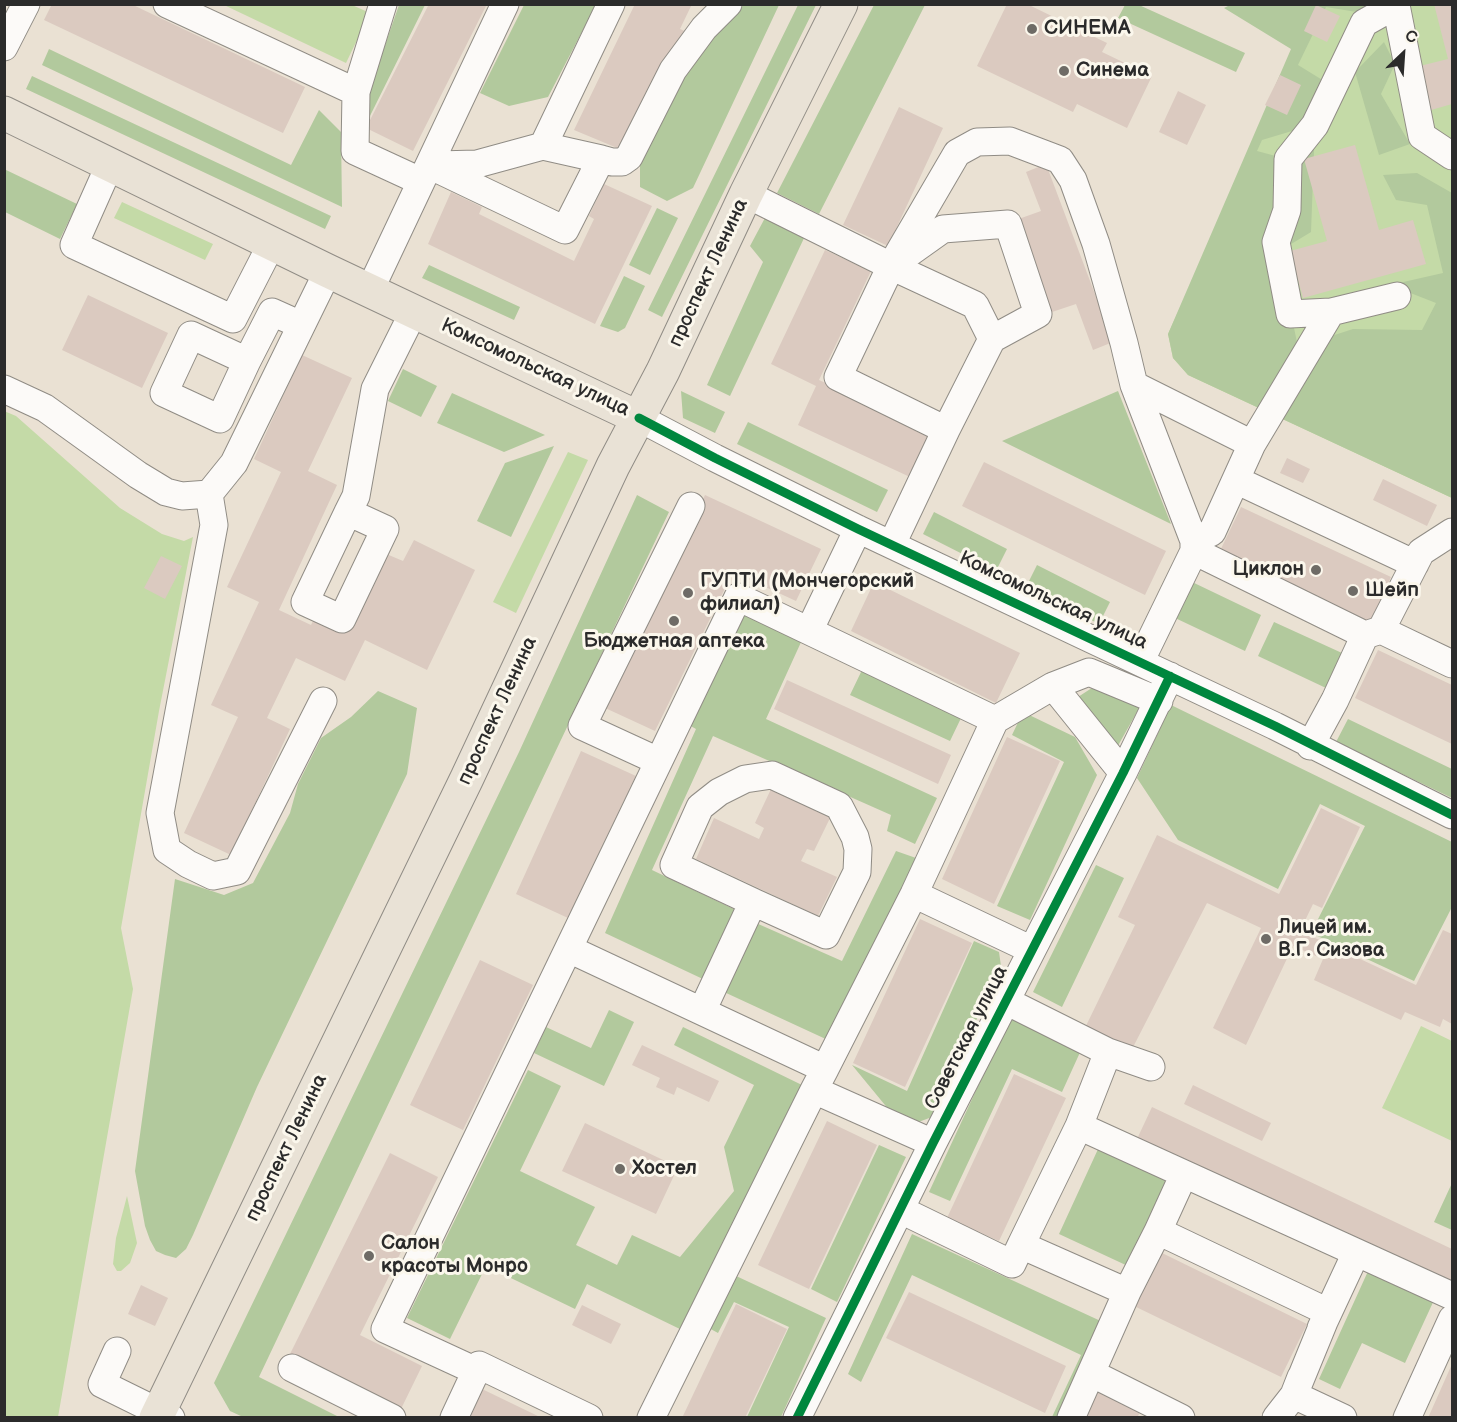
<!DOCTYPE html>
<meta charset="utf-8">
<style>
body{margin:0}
#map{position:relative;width:1457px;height:1422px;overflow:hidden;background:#eae1d3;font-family:"Balsamiq Sans",sans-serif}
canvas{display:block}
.frame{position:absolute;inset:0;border:6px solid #2b2b2b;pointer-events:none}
.north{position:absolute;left:1373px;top:24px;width:60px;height:60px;-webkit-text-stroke:4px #fbf7ec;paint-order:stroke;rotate:25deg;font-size:16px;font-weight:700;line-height:24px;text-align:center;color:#2b2b2b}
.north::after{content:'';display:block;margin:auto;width:21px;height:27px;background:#2b2b2b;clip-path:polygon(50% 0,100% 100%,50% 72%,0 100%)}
</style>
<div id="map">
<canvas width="1457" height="1422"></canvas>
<div class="frame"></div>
<div class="north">С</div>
</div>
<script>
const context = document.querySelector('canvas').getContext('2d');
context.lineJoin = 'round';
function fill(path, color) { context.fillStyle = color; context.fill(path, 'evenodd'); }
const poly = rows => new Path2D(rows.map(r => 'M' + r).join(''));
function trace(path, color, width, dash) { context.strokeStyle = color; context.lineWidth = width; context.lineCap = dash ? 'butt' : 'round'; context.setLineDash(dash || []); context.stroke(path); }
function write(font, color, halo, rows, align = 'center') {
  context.font = font + ' "Balsamiq Sans",sans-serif'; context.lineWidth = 6; context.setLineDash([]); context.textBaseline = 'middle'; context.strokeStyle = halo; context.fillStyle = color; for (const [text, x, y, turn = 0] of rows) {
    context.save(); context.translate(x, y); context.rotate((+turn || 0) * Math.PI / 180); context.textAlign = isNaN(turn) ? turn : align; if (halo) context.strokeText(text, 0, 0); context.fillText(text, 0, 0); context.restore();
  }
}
const green = poly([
 [224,5,352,5,370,13,346,63],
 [1317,5,1452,5,1452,498,1188,375,1173,358,1168,334],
 [122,202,213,244,205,260,114,218],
 [4,411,16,416,120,508,162,534,184,541,193,537,159,711,121,928,133,989,58,1417,5,1417],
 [568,452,588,460,516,613,493,602],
 [1421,1026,1452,1041,1452,1141,1382,1108],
 [127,1196,137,1243,130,1263,121,1271,117,1271,113,1264,116,1238]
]);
const forest = poly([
 [1232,4,1378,5,1369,14,1326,7,1298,65,1324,81,1302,128,1262,140,1257,151,1298,162,1293,188,1315,125,1311,232,1278,252,1298,347,1353,329,1422,330,1436,303,1390,285,1443,273,1427,205,1396,200,1383,175,1417,173,1452,193,1452,498,1188,375,1173,358,1168,334,1291,49,1224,8],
 [399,5,425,5,366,124,362,111],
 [524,5,596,5,548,97,509,106,480,93],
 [744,5,779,5,693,188,667,201,640,187,640,160,671,94,716,28],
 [798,5,816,5,662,317,648,310],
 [874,5,925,5,819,214,777,193],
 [1125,5,1139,5,1245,53,1236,72,1118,18],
 [1384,42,1395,64,1381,94,1410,144,1379,155,1355,72],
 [49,49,291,165,319,110,341,132,342,207,42,65],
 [32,76,331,216,325,229,26,89],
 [4,169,77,204,60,239,5,212],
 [657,208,678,218,650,275,629,265],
 [766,216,805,236,730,396,707,385,763,262,750,246],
 [429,265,520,307,514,320,422,278],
 [624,276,645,286,625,328,618,332,600,326],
 [403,369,437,386,421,417,388,401],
 [681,391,725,412,715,433,683,418],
 [1118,391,1171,524,1002,441],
 [452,393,545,435,504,452,437,423],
 [748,422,888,490,877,512,737,444],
 [554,446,511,537,477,521,505,463],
 [637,495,669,512,259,1377,339,1417,243,1417,230,1411,214,1383,519,752],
 [934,512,1007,549,996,571,923,534],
 [1037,565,1110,602,1099,624,1026,587],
 [1190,581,1261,615,1245,651,1173,617],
 [742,611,802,640,766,719,937,798,915,844,887,831,891,815,713,736,652,870,740,912,705,980,605,933,696,729,687,724],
 [1274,622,1342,653,1326,688,1258,656],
 [862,670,962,716,950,741,850,695],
 [1098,684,1142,703,1115,751,1078,697],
 [378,691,417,708,407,774,257,1087,193,1235,186,1249,176,1258,165,1255,156,1251,150,1240,145,1226,135,1171,175,879,224,895,253,883,290,813,298,784,321,738,351,717],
 [1171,705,1452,842,1452,907,1414,981,1311,933,1365,826,1320,804,1278,889,1178,840,1137,778],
 [1023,712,1075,737,1097,775,1030,920,997,906,1064,762,1012,735],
 [1348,719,1452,769,1452,798,1336,742],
 [896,851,916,858,830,1041,724,992,756,923,842,961],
 [1096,865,1124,878,1062,1007,1033,992],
 [974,941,999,952,1001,966,932,1117,913,1124,894,1116,852,1065,907,1091],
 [609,1010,634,1022,604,1086,534,1053,546,1027,591,1048],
 [1011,1015,1082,1048,1062,1092,1012,1069,950,1201,929,1192],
 [683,1027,804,1086,684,1331,587,1284,575,1309,486,1266,450,1339,407,1318,528,1070,561,1086,520,1171,595,1207,576,1245,617,1265,632,1235,680,1257,734,1191,724,1147,754,1085,674,1045],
 [879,1145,906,1157,837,1302,811,1289],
 [1099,1147,1170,1180,1130,1267,1059,1234],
 [1452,1183,1452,1230,1434,1222],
 [912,1234,1105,1323,1062,1417,1052,1417,1081,1355,912,1275,861,1382,848,1374],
 [1369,1269,1435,1298,1405,1363,1362,1343,1340,1389,1319,1379],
 [734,1275,826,1318,781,1417,747,1417,789,1327,734,1302,718,1333,707,1327]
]);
const building = poly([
 [52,4,131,4,305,87,283,133,44,20],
 [429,4,487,4,413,151,366,128],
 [635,4,692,4,680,29,689,33,622,150,574,130],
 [1007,4,1027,4,1107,43,1102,52,1152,76,1127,128,1077,104,1073,112,977,66],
 [1434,4,1452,4,1452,104,1424,112,1412,68,1448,59],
 [1316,5,1340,16,1327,42,1304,31],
 [1280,75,1301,85,1287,115,1265,105],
 [1178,91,1206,105,1187,145,1159,132],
 [899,107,943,128,888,246,843,225],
 [1355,145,1379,230,1413,220,1426,264,1303,298,1290,251,1327,241,1304,159],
 [1046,164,1113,342,1093,350,1076,304,1046,314,1013,221,1041,211,1026,172],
 [604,184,652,206,595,324,428,244,451,192,482,207,479,214,574,261,594,219,589,216],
 [825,250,871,271,819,380,931,432,910,477,798,425,816,386,771,364],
 [88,295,168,333,142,388,62,350],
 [302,355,352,378,308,471,337,485,279,610,311,625,315,617,347,631,384,553,403,561,414,540,475,570,427,670,365,640,345,681,296,658,267,718,290,729,231,855,184,833,238,717,211,705,259,602,227,587,281,472,254,459],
 [1287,458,1310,469,1303,483,1280,473],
 [984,462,1166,551,1145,595,962,506],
 [1383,479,1437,505,1427,526,1373,500],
 [705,495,821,549,796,601,733,572,655,731,603,707],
 [1241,507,1391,577,1370,623,1219,553],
 [161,556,182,566,165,599,144,588],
 [874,582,1020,653,996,703,851,631],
 [1378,650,1452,685,1452,744,1355,698],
 [787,680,951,755,938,784,774,709],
 [1007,737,1060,761,994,904,942,879],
 [581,751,636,776,568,918,516,894],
 [771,789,831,816,814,851,807,849,801,861,837,877,818,916,696,859,714,818,759,839,764,828,755,823],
 [1321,808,1360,827,1322,908,1313,904,1300,931,1416,985,1443,930,1452,934,1452,1024,1443,1019,1440,1027,1405,1012,1401,1020,1314,980,1323,959,1293,946,1246,1045,1213,1028,1261,928,1207,903,1129,1055,1083,1032,1135,925,1118,917,1157,835,1279,894],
 [920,919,972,943,905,1087,853,1063],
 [480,960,533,985,463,1130,410,1105],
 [642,1045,719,1081,709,1102,677,1087,674,1095,656,1087,660,1078,632,1065],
 [1014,1074,1066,1098,999,1241,947,1218],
 [1193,1085,1271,1123,1262,1141,1184,1104],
 [1152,1107,1452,1249,1452,1287,1137,1139],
 [827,1121,877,1145,809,1289,758,1265],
 [585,1123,678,1167,656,1214,562,1171],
 [390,1153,438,1177,360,1335,422,1366,400,1411,289,1356],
 [1160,1252,1307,1324,1281,1377,1134,1306],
 [141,1285,168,1298,155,1326,128,1314],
 [909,1292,1066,1366,1045,1413,886,1338],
 [736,1304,787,1329,745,1418,682,1418],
 [582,1305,621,1324,611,1344,572,1325],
 [1452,1364,1452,1418,1428,1418],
 [1090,1388,1140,1412,1137,1418,1089,1418,1078,1411],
 [482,1389,542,1418,468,1418]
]);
const minor = poly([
 [167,4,356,92],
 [383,4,356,92,355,151,420,181],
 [4,47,26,4],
 [601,159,612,162,622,162,629,157,673,70,704,28,728,4],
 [110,164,74,245,233,319,272,243],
 [429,165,565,230,601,159,543,146],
 [437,165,477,164,543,146,611,4],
 [746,194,891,266,943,229,1008,224,1038,314,992,339,946,430],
 [891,266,975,305,992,339],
 [370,290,505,4],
 [1331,312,1397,296],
 [191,335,247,361,220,419,164,393,191,335],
 [247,361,272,312,301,325],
 [1134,385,1252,444,1212,532,1194,541],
 [4,389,45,408,138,475,166,492,182,496,209,494,234,463,328,271],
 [639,418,715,458,858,529,1275,726,1452,815],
 [1252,444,1331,312,1290,314,1276,242,1287,210,1288,159,1315,125,1364,23,1396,5,1422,136,1452,156],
 [1236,480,1415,564],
 [209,494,214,525,160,813,167,850,188,864,213,876,237,871,323,701],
 [348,512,385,529,342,619,305,602,348,512,356,496,375,389,414,311],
 [892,544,946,430,838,377,891,266,957,153,977,142,1010,141,1060,160,1073,180,1096,244,1124,343,1134,385,1194,541,1194,551,1140,662],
 [1194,551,1365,635],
 [1381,630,1452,664],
 [809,631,858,529],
 [1053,686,1123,773],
 [1310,746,1335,700,1365,635,1381,630,1421,552,1452,532],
 [658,761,582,726,691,506],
 [914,894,1032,950],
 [569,949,825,1069,814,1090,933,1143],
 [1006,1001,1108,1052,1151,1067],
 [702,1011,753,902,674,865,700,807,719,792,745,779,772,775,839,806,855,837,858,849,857,872,826,935,753,902],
 [825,1069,914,894,995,720,1053,686,1089,672,1159,701],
 [1079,1126,1452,1296],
 [901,1210,1012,1264,1021,1245,1127,1292,1158,1231,1328,1312,1294,1395,1276,1418],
 [1158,1231,1184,1174],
 [1021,1245,1079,1126,1108,1052],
 [1321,1328,1356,1253],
 [117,1351,102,1384,171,1418],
 [479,1365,589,1418],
 [292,1368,392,1418],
 [1091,1373,1181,1418],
 [1301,1377,1294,1395,1343,1418],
 [454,1418,476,1371,385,1329,738,597,995,720],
 [651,1418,814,1090],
 [797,1418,933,1143,1123,773,1170,676],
 [1071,1418,1127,1292],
 [1407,1418,1452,1319]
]);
const major = poly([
 [4,113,328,271,639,418],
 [156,1418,467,778,613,466,663,371,746,194,841,4]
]);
const cycleway = poly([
 [639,418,715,458,858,529,1275,726,1452,815],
 [797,1418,933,1143,1123,773,1170,676]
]);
const markers = [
 [1032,29,6,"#6e6b66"],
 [1064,71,6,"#6e6b66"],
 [1316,570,6,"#6e6b66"],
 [1353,591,6,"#6e6b66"],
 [688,593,6,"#6e6b66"],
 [674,621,6,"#6e6b66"],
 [1266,939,6,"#6e6b66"],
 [620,1169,6,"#6e6b66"],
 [369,1256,6,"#6e6b66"]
];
const poiNames = [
 ["СИНЕМА",1044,29],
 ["Синема",1076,71],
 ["Циклон",1304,570,"right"],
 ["ГУПТИ (Мончегорский",700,582],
 ["филиал)",700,605],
 ["Шейп",1365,591],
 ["Бюджетная аптека",674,642,"center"],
 ["Лицей им.",1278,928],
 ["В.Г. Сизова",1278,951],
 ["Хостел",632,1169],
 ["Салон",381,1244],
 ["красоты Монро",381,1267]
];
const streetNames = [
 ["проспект Ленина",709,273,-65],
 ["Комсомольская улица",535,368,25],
 ["Комсомольская улица",1053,601,25],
 ["проспект Ленина",498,711,-65],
 ["Советская улица",967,1038,-63],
 ["проспект Ленина",287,1148,-64]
];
fill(green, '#c4daa7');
fill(forest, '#b2c99d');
fill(building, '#dbcac0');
trace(minor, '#908c85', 29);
trace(major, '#908c85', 35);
trace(minor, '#fcfaf8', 27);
trace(major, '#e9e2d6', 33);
trace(cycleway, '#00873e', 9);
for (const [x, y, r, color] of markers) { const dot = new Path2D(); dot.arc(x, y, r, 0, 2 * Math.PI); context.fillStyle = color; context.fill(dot); trace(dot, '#fbf7ec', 2); }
write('bold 20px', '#2b2b2b', '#fbf7ec', poiNames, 'left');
write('20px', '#2b2b2b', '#fbf7ec', streetNames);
</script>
